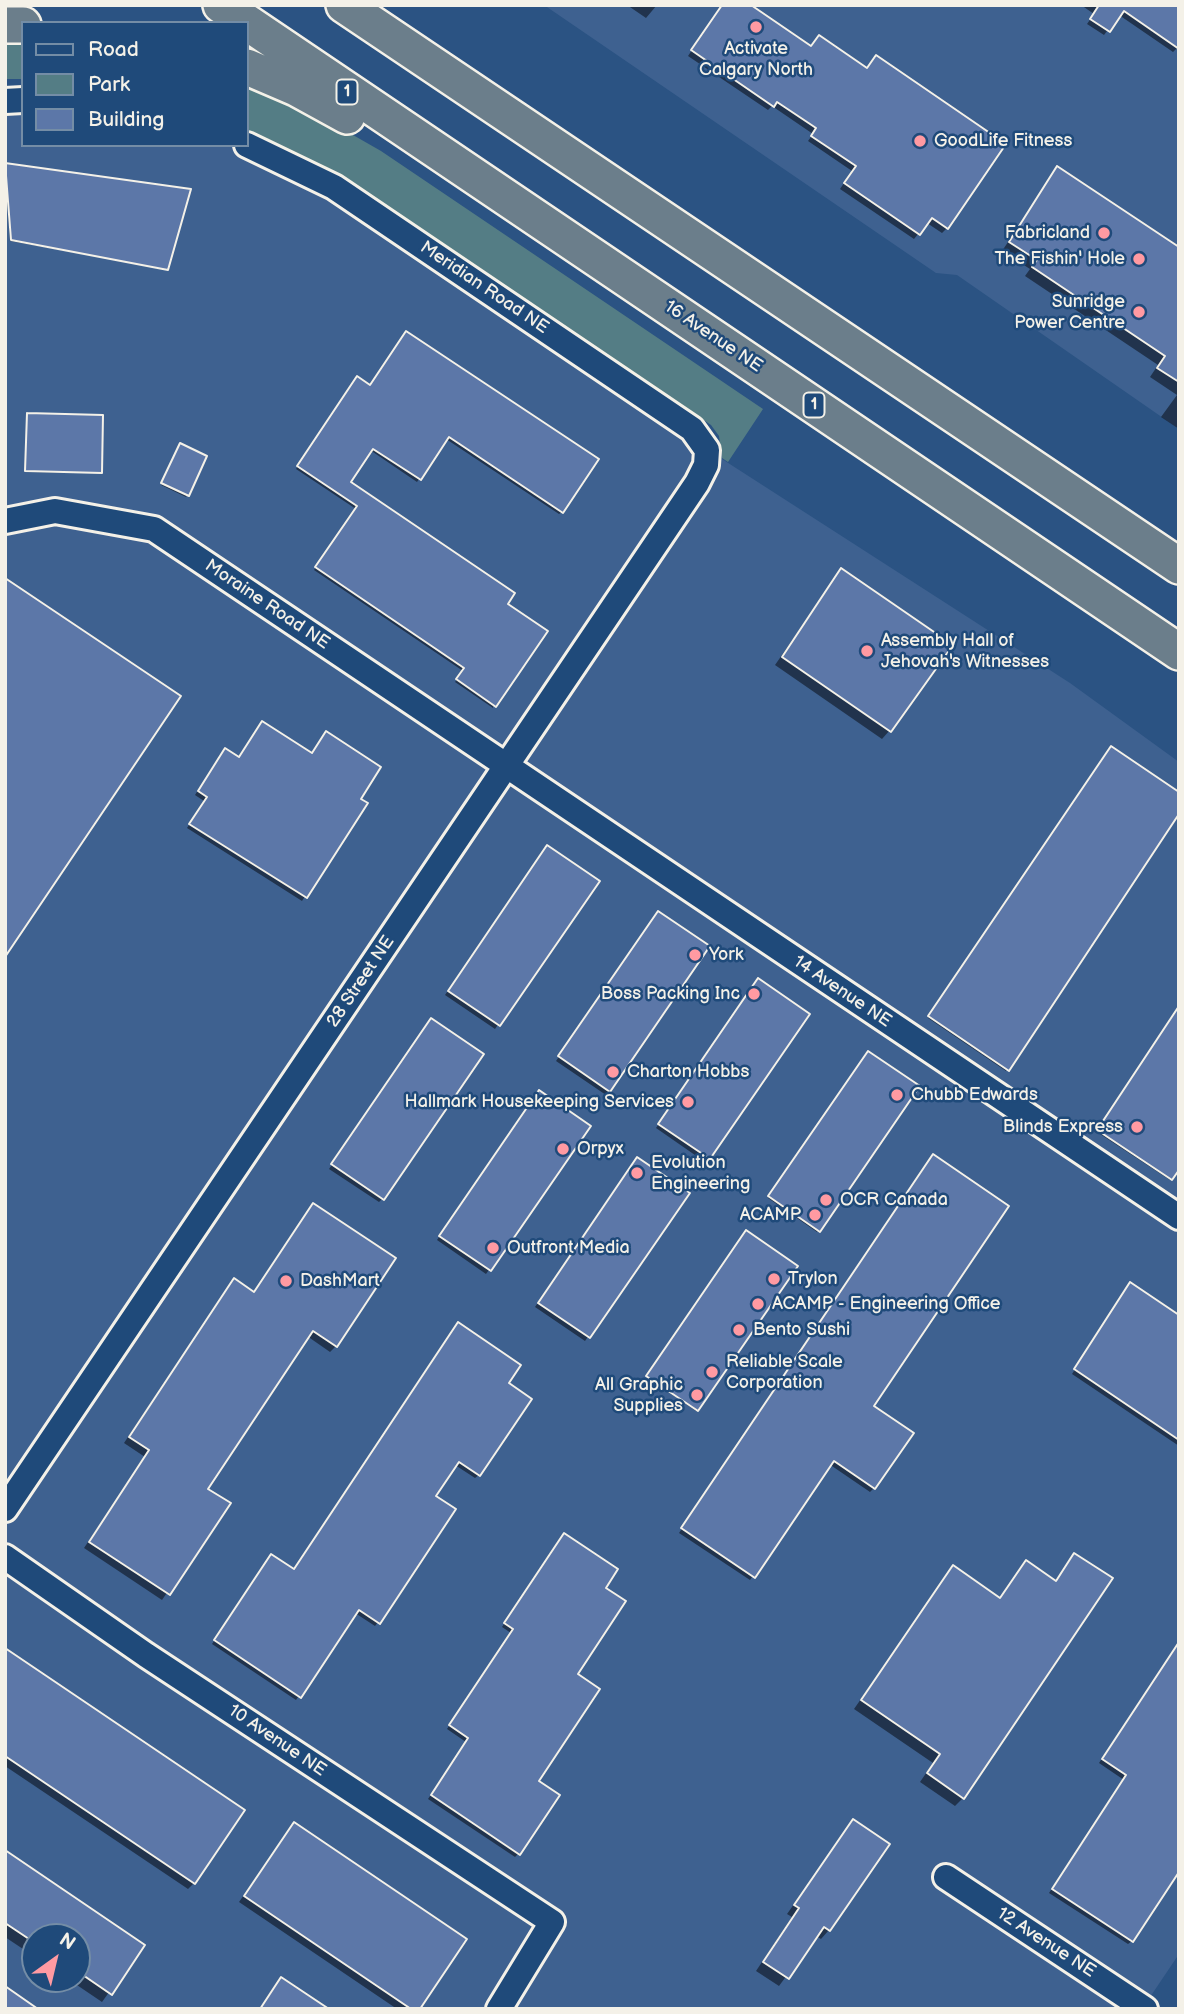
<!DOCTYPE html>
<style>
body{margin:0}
#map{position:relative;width:1184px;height:2014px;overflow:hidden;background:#2b5383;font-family:"Balsamiq Sans",sans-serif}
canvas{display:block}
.frame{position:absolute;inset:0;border:7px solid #f4f1e8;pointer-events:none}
.legend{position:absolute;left:21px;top:21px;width:228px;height:126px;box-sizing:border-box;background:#1f4a7a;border:2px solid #748da6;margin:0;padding:9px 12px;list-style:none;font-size:21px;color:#f4f1e8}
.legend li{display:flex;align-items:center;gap:14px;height:35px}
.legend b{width:35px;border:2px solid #748da6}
.north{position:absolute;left:21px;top:1923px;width:70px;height:70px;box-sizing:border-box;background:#1f4a7a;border:2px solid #748da6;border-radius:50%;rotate:34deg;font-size:19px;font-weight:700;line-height:28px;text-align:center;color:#f4f1e8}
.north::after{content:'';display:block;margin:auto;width:24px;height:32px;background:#ff9aa2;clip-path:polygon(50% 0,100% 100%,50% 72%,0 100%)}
</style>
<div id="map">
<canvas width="1184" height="2014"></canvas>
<div class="frame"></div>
<ul class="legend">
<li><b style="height:9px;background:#1f4a7a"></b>Road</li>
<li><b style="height:19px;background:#547d85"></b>Park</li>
<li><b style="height:19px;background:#5c77a8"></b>Building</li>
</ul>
<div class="north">N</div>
</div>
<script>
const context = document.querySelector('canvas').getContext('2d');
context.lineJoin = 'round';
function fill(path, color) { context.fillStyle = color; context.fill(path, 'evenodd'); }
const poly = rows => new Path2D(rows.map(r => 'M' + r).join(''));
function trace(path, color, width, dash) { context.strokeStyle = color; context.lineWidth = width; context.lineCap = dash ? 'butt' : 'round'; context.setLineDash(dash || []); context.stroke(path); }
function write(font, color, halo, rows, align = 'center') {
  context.font = font + ' "Balsamiq Sans",sans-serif'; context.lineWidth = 5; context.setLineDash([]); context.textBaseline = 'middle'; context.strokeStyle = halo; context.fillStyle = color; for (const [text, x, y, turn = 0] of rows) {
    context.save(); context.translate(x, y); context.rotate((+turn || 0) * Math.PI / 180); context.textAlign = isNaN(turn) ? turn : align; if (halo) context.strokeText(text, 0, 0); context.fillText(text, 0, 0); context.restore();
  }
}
const built = poly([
 [544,5,1179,5,1179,429,957,275,936,273],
 [23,100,23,145,247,145,290,163,708,450,1070,683,1179,762,1179,1954,1142,2009,5,2009,5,101],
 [35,1937,77,1937,77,1979,35,1979]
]);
const green = poly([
 [23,37,23,79,5,79,5,38],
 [247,79,269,87,381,151,763,409,728,462,722,458,719,436,711,425,341,176,281,146,247,132]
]);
const shadow = poly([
 [627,5,657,5,646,18],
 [722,5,748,5,811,48,866,69,876,57,947,228,942,233,927,223,914,239,840,189,852,171,808,141,813,134,772,106,768,110,688,56],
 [1081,5,1179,5,1179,46,1173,52,1119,15,1104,35,1087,24,1094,14],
 [5,164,167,269,10,241],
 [1057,169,1179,249,1179,429,1161,417,1177,395,1150,377,1158,365,1025,276,1030,269,1002,251],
 [404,336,562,512,559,514,446,439,417,482,370,450,348,482,505,604,493,708,455,682,463,671,314,570,356,509,296,469,355,380,370,386],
 [28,415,100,473,25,472],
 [179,446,187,495,186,497,161,485],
 [841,570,890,730,882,739,775,665],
 [326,733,359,799,365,803,302,901,187,828,204,801,195,795,221,754,238,759,311,754],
 [1111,748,1179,810,1006,1071,928,1018],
 [544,851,597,881,495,1029,445,995],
 [655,916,609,1091,606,1095,556,1061],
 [755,984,808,1014,705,1162,656,1128],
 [1179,1008,1179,1167,1170,1180,1097,1132],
 [428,1024,382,1199,379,1202,329,1169],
 [868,1053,917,1087,817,1232,768,1198],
 [535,1096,589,1126,486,1274,437,1240],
 [929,1160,872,1407,874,1488,870,1492,829,1464,750,1580,679,1533],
 [634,1163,687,1193,585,1341,535,1307],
 [313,1206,336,1346,330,1352,307,1336,206,1489,228,1504,162,1600,84,1548,145,1457,124,1443,229,1286,253,1293],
 [746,1232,796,1266,696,1411,647,1377],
 [1126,1288,1179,1318,1179,1446,1072,1374],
 [506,1384,479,1475,475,1478,455,1465,434,1496,378,1622,375,1626,355,1613,296,1700,212,1644,268,1560,293,1570],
 [560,1539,603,1588,537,1782,519,1853,515,1857,428,1799,466,1742,447,1729,511,1633,502,1627],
 [1074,1555,963,1798,955,1806,920,1782,933,1763,854,1709,953,1567,999,1599,1026,1563,1054,1582],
 [1179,1643,1132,1941,1128,1944,1049,1893,1124,1780,1099,1763],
 [5,1650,194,1883,188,1889,5,1766],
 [853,1821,887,1844,829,1930,821,1939,816,1936,779,1986,756,1971,792,1917,787,1914],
 [294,1824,417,2009,397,2009,239,1902],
 [5,1853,143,1945,102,2002,68,1979,77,1979,77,1937,35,1937,35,1957,5,1937],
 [281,1979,326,2009,259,2009]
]);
const building = poly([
 [722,5,751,5,811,46,819,35,867,68,876,55,1006,144,948,229,932,218,920,235,844,183,856,166,811,136,816,128,777,102,774,107,691,50,722,5],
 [1099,5,1179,5,1179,49,1124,11,1110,32,1090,19,1099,5],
 [5,163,191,189,168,270,11,240,5,163],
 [1057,166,1179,247,1179,382,1157,368,1165,356,1032,267,1037,260,1009,242,1057,166],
 [406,331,599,459,563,513,449,437,421,480,373,449,351,482,515,593,508,604,548,631,496,707,456,679,464,668,315,567,357,506,297,466,357,376,370,385,406,331],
 [27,413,103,415,102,473,25,471,27,413],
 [180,443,207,456,189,496,161,483,180,443],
 [841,568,953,645,891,732,782,657,841,568],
 [5,578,181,696,5,957,5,578],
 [262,721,312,753,326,731,381,767,361,799,368,803,307,898,189,824,207,797,198,791,225,748,239,757,262,721],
 [1111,746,1179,792,1179,814,1009,1071,928,1016,1111,746],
 [547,845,600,881,500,1026,448,991,547,845],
 [658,911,710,946,610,1092,558,1056,658,911],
 [758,978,810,1014,710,1159,658,1124,758,978],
 [1179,1006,1179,1170,1172,1180,1097,1130,1179,1006],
 [431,1018,484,1054,384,1200,331,1164,431,1018],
 [868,1051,920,1086,820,1232,768,1196,868,1051],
 [539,1090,591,1126,491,1271,439,1236,539,1090],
 [933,1154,1009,1206,874,1406,914,1433,875,1489,834,1461,755,1578,681,1528,933,1154],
 [637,1157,690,1193,590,1338,538,1303,637,1157],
 [313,1203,396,1258,337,1347,313,1331,208,1489,231,1503,170,1595,89,1542,149,1450,129,1437,234,1278,254,1292,313,1203],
 [746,1230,798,1266,698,1411,646,1376,746,1230],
 [1130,1282,1179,1315,1179,1440,1074,1369,1130,1282],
 [458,1322,521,1365,509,1383,532,1399,480,1476,459,1462,436,1496,456,1509,380,1624,359,1610,301,1698,214,1640,271,1554,294,1569,458,1322],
 [564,1533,618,1569,606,1588,626,1601,578,1674,600,1689,539,1781,560,1795,520,1855,431,1795,468,1738,449,1725,513,1629,504,1623,564,1533],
 [1074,1553,1113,1578,964,1799,927,1773,940,1754,861,1700,953,1565,1000,1598,1026,1560,1056,1581,1074,1553],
 [1179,1642,1179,1872,1133,1942,1052,1889,1126,1775,1102,1759,1179,1642],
 [5,1648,245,1810,195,1884,5,1756,5,1648],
 [853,1819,890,1844,830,1931,824,1927,789,1979,763,1962,799,1908,794,1905,853,1819],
 [294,1822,467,1939,420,2009,411,2009,244,1896,294,1822],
 [5,1850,145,1945,112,1995,77,1971,77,1937,35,1937,35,1943,5,1923,5,1850],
 [281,1977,329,2009,260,2009,281,1977],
 [5,1986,38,2009,5,2009,5,1986]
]);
const minor = poly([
 [5,101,23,100],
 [5,521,55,511,154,529,1179,1217],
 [5,1509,697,483,706,465,707,450,692,429,334,187,247,145],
 [5,1557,146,1655,552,1922,499,2009],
 [946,1877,1145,2009]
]);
const highway = poly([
 [221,5,1179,652],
 [344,5,1179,566],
 [5,25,23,25],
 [247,67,296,88,347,116]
]);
const markers = [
 [756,27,7,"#ff9aa2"],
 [920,141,7,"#ff9aa2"],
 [1104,233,7,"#ff9aa2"],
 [1139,259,7,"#ff9aa2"],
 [1139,312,7,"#ff9aa2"],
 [867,651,7,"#ff9aa2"],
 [695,955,7,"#ff9aa2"],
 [754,994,7,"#ff9aa2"],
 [613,1072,7,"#ff9aa2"],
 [897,1095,7,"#ff9aa2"],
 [688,1102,7,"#ff9aa2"],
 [1137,1127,7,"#ff9aa2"],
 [563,1149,7,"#ff9aa2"],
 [637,1173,7,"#ff9aa2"],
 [826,1200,7,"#ff9aa2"],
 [815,1215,7,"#ff9aa2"],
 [493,1248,7,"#ff9aa2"],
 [774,1279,7,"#ff9aa2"],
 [286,1281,7,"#ff9aa2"],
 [758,1304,7,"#ff9aa2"],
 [739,1330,7,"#ff9aa2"],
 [712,1372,7,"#ff9aa2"],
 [697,1395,7,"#ff9aa2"]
];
const shields = [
 [347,92,21],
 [814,405,21]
];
const shieldNames = [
 ["1",347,92],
 ["1",814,405]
];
const poiNames = [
 ["Activate",756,49,"center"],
 ["Calgary North",756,70,"center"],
 ["GoodLife Fitness",934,141],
 ["Fabricland",1090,233,"right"],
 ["The Fishin' Hole",1125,259,"right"],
 ["Sunridge",1125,302,"right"],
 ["Power Centre",1125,323,"right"],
 ["Assembly Hall of",881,641],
 ["Jehovah's Witnesses",881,662],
 ["York",709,955],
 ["Boss Packing Inc",740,994,"right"],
 ["Charton Hobbs",627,1072],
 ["Chubb Edwards",911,1095],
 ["Hallmark Housekeeping Services",674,1102,"right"],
 ["Blinds Express",1123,1127,"right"],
 ["Orpyx",577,1149],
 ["Evolution",651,1163],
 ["Engineering",651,1184],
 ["OCR Canada",840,1200],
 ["ACAMP",801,1215,"right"],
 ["Outfront Media",507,1248],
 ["Trylon",788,1279],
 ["DashMart",300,1281],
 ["ACAMP - Engineering Office",772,1304],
 ["Bento Sushi",753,1330],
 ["Reliable Scale",726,1362],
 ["Corporation",726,1383],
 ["All Graphic",683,1385,"right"],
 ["Supplies",683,1406,"right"]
];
const streetNames = [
 ["Meridian Road NE",484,288,34],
 ["16 Avenue NE",713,337,34],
 ["Moraine Road NE",267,605,34],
 ["28 Street NE",361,982,-56],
 ["14 Avenue NE",842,992,34],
 ["10 Avenue NE",277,1741,34],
 ["12 Avenue NE",1046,1943,33]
];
fill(built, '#3e6190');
fill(green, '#547d85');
fill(shadow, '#0007');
fill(building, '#5c77a8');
trace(building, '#f4f1e8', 2);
trace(minor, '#f4f1e8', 30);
trace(highway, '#f4f1e8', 40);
trace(minor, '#1f4a7a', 24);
trace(highway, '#6b7e8b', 35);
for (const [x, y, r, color] of markers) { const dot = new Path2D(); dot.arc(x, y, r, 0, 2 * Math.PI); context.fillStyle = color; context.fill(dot); trace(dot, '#1f4a7a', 2.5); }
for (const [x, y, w] of shields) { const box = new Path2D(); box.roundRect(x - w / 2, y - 12.5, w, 25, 5); context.fillStyle = '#1f4a7a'; context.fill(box); trace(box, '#f4f1e8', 2); }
write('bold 16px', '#f4f1e8', null, shieldNames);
write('18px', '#f4f1e8', '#1f4a7a', poiNames, 'left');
write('18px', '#f4f1e8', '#1f4a7a', streetNames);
</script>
